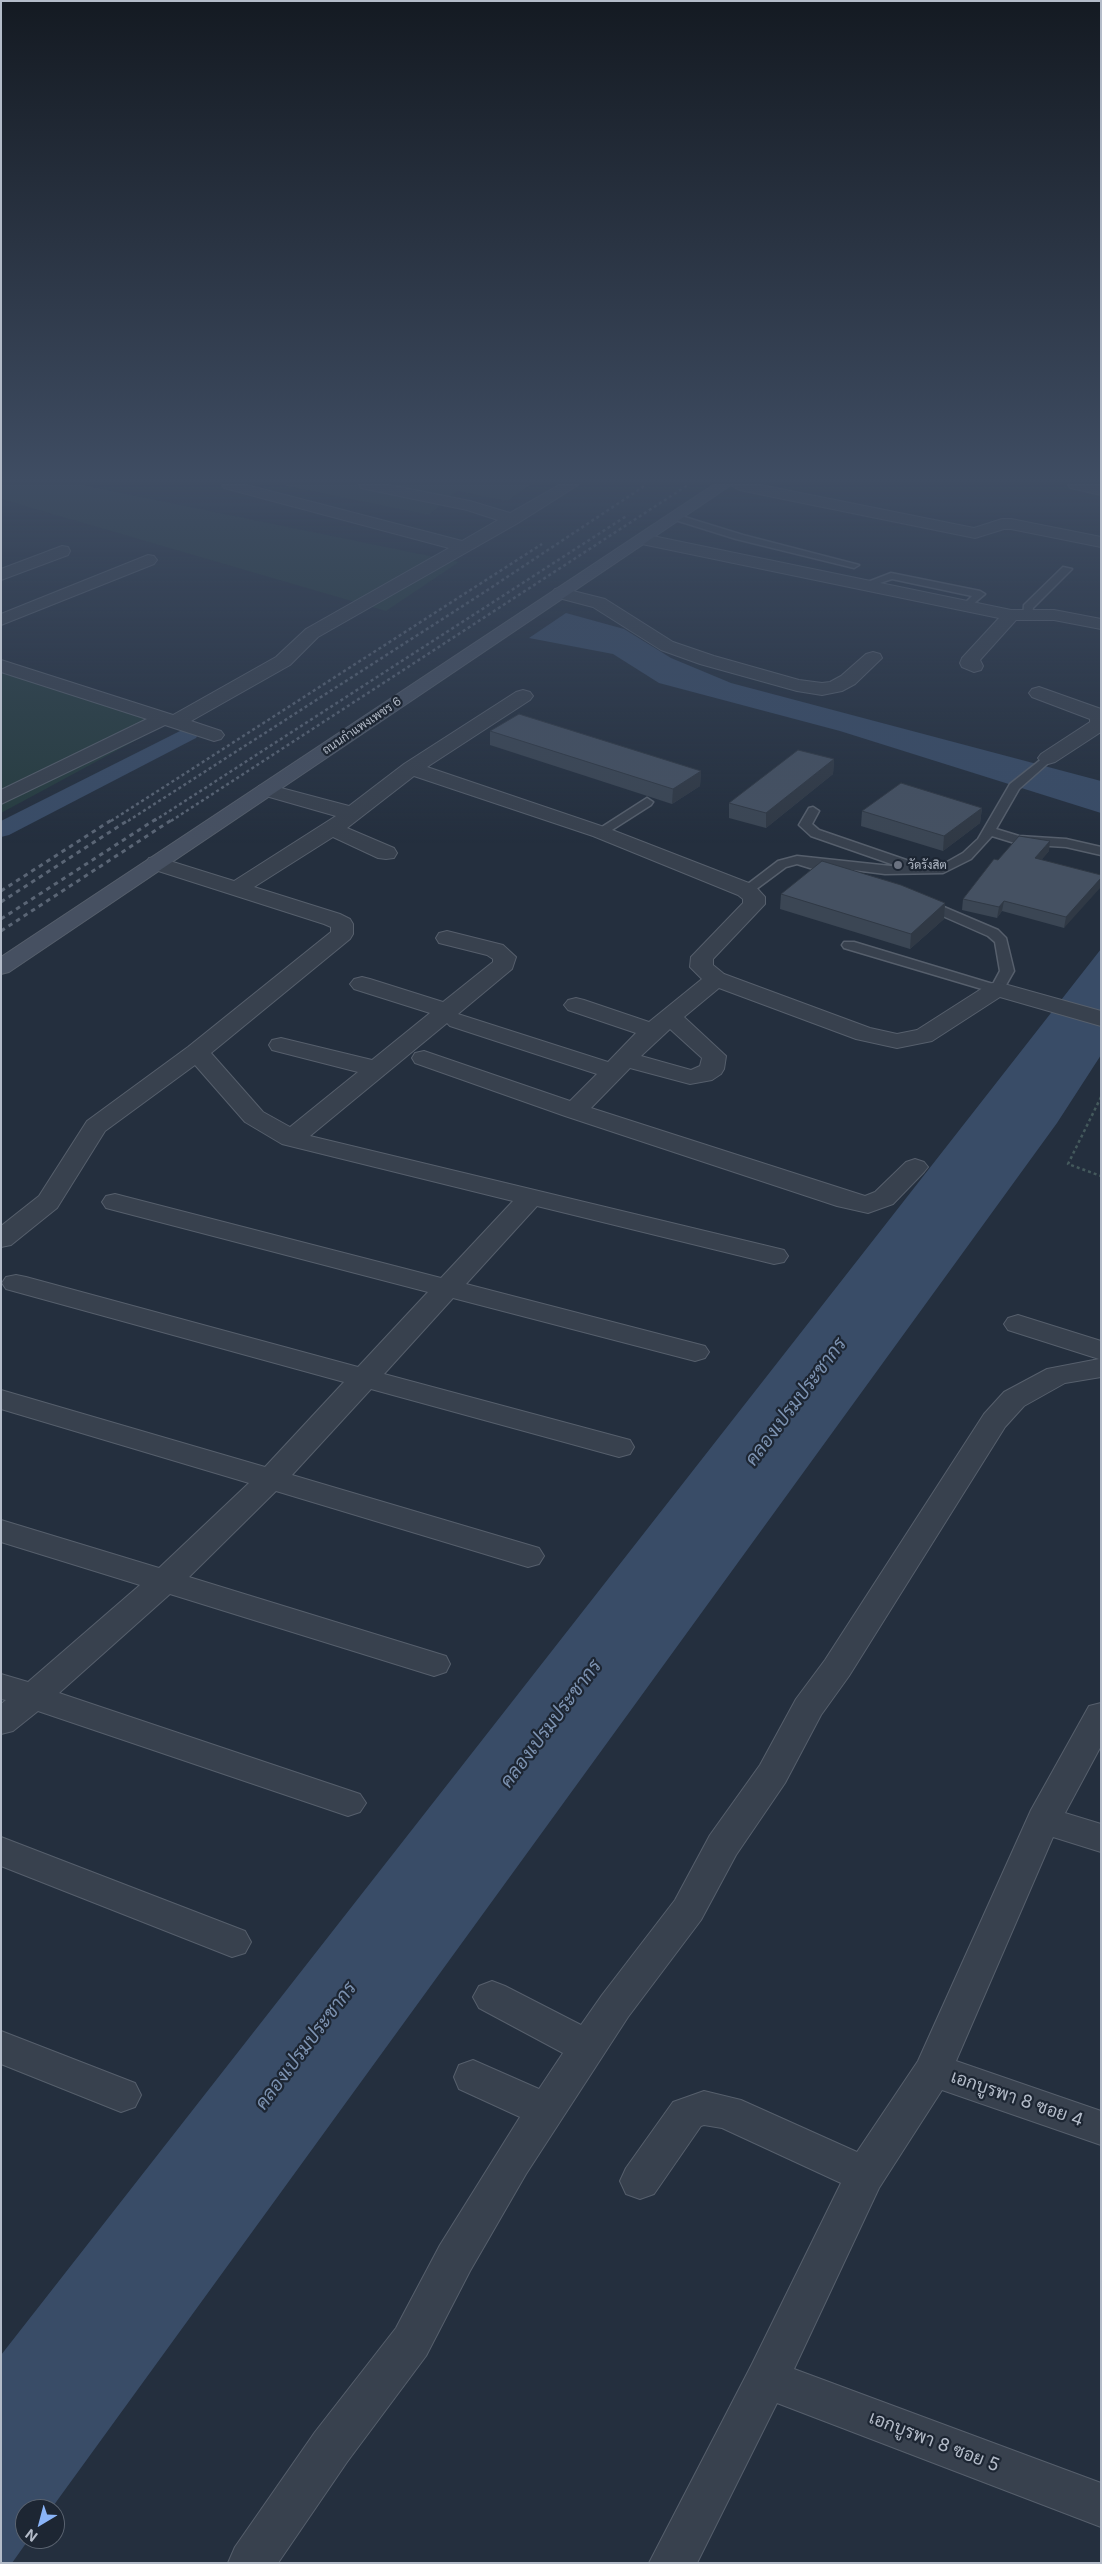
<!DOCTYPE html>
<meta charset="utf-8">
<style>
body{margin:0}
#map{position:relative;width:1102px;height:2564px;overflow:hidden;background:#242f3e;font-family:Inter,sans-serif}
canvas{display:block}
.frame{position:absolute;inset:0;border:2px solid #b4bcc9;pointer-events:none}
.north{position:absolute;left:15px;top:2499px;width:50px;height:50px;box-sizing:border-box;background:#1d2633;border:1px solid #59626f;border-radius:50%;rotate:217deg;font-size:14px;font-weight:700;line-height:20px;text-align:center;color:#b4bcc9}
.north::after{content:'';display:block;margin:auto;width:18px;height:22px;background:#8ab4f8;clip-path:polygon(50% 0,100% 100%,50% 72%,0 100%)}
</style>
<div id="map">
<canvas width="1102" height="2564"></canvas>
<div class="frame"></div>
<div class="north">N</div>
</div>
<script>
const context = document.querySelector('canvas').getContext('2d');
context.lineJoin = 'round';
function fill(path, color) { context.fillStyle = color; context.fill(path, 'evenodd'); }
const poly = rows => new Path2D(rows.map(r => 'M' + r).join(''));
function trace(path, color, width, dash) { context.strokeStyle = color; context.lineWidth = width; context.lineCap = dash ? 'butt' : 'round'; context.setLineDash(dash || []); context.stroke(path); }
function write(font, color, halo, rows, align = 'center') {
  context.font = font + ' Inter,Sarabun,sans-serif'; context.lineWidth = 4.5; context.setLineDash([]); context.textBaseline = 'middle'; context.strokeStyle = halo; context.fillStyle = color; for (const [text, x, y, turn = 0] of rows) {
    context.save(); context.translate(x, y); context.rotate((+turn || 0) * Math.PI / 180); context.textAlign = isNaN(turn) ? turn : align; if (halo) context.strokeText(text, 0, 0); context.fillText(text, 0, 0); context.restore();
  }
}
const green = poly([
 [1,485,83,485,459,562,386,611,1,499],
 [282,485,530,485,507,501,457,491,429,515],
 [1,673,177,718,1,813]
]);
const water = poly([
 [566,613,624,629,671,658,731,683,1101,781,1101,813,840,731,659,683,613,654,529,638],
 [1101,949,1101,1055,1057,1123,51,2509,25,2509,25,2539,29,2539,12,2563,1,2563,1,2355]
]);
const canal = poly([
 [188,727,196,728,199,733,196,738,9,835,1,837,1,821,188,727]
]);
const path = poly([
 [1101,1097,1068,1164,1101,1176]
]);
const lane = poly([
 [672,515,678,515,743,535,859,565,854,568,736,539,672,519,672,515],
 [1063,567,1072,569,1033,608,1031,617,1023,617,1024,605,1063,567],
 [891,573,980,591,985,594,966,610,961,607,972,596,892,579,865,588,860,585,891,573],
 [1048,754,1054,758,1019,789,996,829,1019,836,1066,839,1101,847,1101,855,1066,847,1018,844,992,836,971,859,943,873,885,874,838,868,842,872,836,876,797,864,786,867,751,893,746,894,740,890,778,861,797,856,900,867,811,836,799,825,809,808,813,807,819,811,812,824,819,830,915,863,917,867,940,866,963,853,978,839,1010,784,1048,754],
 [647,798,653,802,651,805,604,835,596,835,594,832,647,798],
 [925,899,998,930,1006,938,1014,971,1002,992,992,992,844,948,842,945,844,942,854,942,993,984,1000,971,995,942,988,936,920,906,918,903,925,899]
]);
const street = poly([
 [222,485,247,485,462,541,498,520,467,510,361,488,359,485,389,485,470,501,510,513,559,485,578,485,518,523,318,637,290,665,191,721,221,731,224,735,221,739,214,741,165,725,1,804,1,790,147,719,1,672,1,660,173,715,276,657,306,629,449,548,224,488,222,485],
 [731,485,761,485,974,528,1002,519,1011,519,1101,537,1101,547,1011,529,1004,529,975,538,739,490,731,485],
 [1068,485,1101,485,1101,495,1070,488,1068,485],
 [643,534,1011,610,1054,610,1101,619,1101,629,1054,620,1016,620,980,660,983,666,981,670,974,672,962,667,960,663,962,658,999,618,637,543,635,539,643,534],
 [62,546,68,547,70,551,68,555,1,580,1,569,62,546],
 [148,555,154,556,157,560,154,564,1,625,1,614,148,555],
 [561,588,605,599,673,642,714,656,799,680,822,683,830,682,841,676,866,654,873,652,880,654,882,658,855,684,842,691,822,695,797,691,700,664,661,650,593,607,555,597,552,593,555,589,561,588],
 [1039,687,1101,709,1101,732,1055,762,1048,764,1041,762,1038,758,1041,754,1090,722,1090,719,1032,697,1029,693,1032,689,1039,687],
 [523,690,530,692,533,696,530,700,427,767,607,828,754,885,765,897,765,904,713,959,713,965,724,974,870,1028,897,1034,917,1030,989,984,997,982,1101,1011,1101,1026,1000,997,932,1041,897,1048,856,1039,719,988,684,1017,726,1056,724,1069,721,1074,712,1080,690,1084,630,1068,591,1108,865,1196,875,1192,906,1162,915,1159,924,1162,928,1167,924,1172,893,1204,868,1213,837,1206,565,1116,415,1063,412,1058,415,1053,424,1051,570,1101,597,1074,450,1026,447,1023,310,1136,784,1250,788,1256,784,1262,774,1264,537,1206,466,1284,705,1346,709,1352,705,1358,695,1361,453,1298,384,1374,630,1440,634,1447,630,1454,619,1457,371,1389,292,1475,539,1548,544,1556,539,1564,528,1567,276,1491,189,1577,446,1656,450,1664,446,1672,434,1676,170,1594,59,1693,360,1794,366,1803,360,1812,348,1816,38,1711,13,1731,1,1734,1,1704,6,1700,1,1699,1,1674,28,1682,140,1585,1,1542,1,1520,159,1568,249,1483,1,1409,1,1390,265,1467,344,1382,6,1289,2,1283,6,1277,16,1275,26,1277,358,1367,428,1292,106,1208,102,1202,106,1196,115,1194,441,1278,513,1201,282,1144,245,1122,195,1065,105,1131,57,1208,11,1245,1,1247,1,1226,39,1196,87,1121,188,1047,331,932,331,927,324,924,149,868,146,863,149,858,157,857,234,881,336,816,259,794,256,790,259,786,266,784,349,806,404,764,516,692,523,690],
 [414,776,593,836,738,895,743,899,743,903,691,957,690,967,702,979,649,1022,584,1000,576,998,568,1000,564,1005,568,1010,636,1033,608,1062,458,1014,512,969,516,957,503,945,447,931,439,933,436,938,439,943,487,955,493,959,493,962,443,1002,370,979,362,977,354,979,350,984,354,989,430,1013,372,1060,281,1038,272,1040,269,1045,272,1050,358,1072,290,1127,263,1112,211,1053,350,939,353,934,353,924,350,919,340,914,254,887,333,837,378,858,386,859,394,858,397,853,394,848,347,828,414,776],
 [670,1029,702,1058,700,1066,691,1070,641,1056,670,1029],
 [1018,1315,1101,1341,1101,1377,1065,1383,1024,1406,1005,1427,849,1676,821,1715,785,1783,736,1855,701,1920,628,2017,526,2174,470,2271,426,2356,347,2462,278,2563,228,2563,235,2547,315,2432,396,2328,440,2245,520,2117,459,2089,454,2077,459,2065,473,2060,539,2089,563,2053,479,2008,473,1997,479,1986,492,1981,505,1986,581,2025,602,1995,675,1900,710,1835,760,1765,796,1699,825,1660,984,1414,1004,1392,1047,1369,1099,1359,1008,1330,1004,1324,1008,1318,1018,1315],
 [1101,1703,1101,1746,1065,1813,1101,1824,1101,1852,1053,1837,956,2061,1101,2111,1101,2145,942,2090,879,2188,794,2369,1101,2483,1101,2527,777,2403,697,2563,649,2563,752,2364,841,2183,722,2128,704,2125,701,2126,654,2194,640,2199,626,2194,620,2181,626,2168,673,2102,704,2091,741,2100,857,2152,918,2061,1031,1810,1089,1706,1101,1703],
 [1,1837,245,1931,251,1942,245,1953,232,1957,1,1866,1,1837],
 [1,2031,135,2083,141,2095,135,2107,121,2112,1,2064,1,2031]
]);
const secondary = poly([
 [713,485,731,485,9,972,1,974,1,957,713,485]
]);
const railFar1 = poly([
 [111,821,542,544],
 [128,821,483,593,646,485],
 [154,821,628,515],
 [171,821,688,485]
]);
const rail = poly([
 [1,891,113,819],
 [1,902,130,819],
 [1,919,156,819],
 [1,931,173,819]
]);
const wall = poly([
 [490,731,701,771,700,786,672,804,490,745],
 [834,759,833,774,766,828,729,818,729,803],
 [982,808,980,823,943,851,861,826,862,811],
 [1049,851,1041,860,1101,875,1064,928,1002,911,997,918,962,910,963,899,998,860],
 [781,894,945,903,944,919,910,949,780,909]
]);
const shadedWall = poly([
 [834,759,833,774,766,828,766,813],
 [701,771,700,786,672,804,673,789],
 [982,808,980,823,943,851,944,836],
 [1050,841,1049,851,1034,869,1035,858],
 [1101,878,1101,887,1064,928,1066,917],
 [1004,901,1002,911,997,918,999,907],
 [945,903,944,919,910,949,911,934]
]);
const building = poly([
 [519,714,701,771,673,789,490,731,519,714],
 [798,750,834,759,766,813,729,803,798,750],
 [901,783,982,808,944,836,862,811,901,783],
 [1019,836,1050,841,1035,858,1101,875,1101,878,1066,917,1004,901,999,907,963,899,994,859,998,860,1019,836],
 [822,861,901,885,945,903,911,934,781,894,822,861]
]);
const markers = [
 [898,865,5,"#6b7280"]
];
const farStreetnames = [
 ["ถนนกำแพงเพชร 6",362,726,-34]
];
const farPoinames = [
 ["วัดรังสิต",908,865]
];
const nearStreetnames = [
 ["เอกบูรพา 8 ซอย 4",1017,2099,19],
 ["เอกบูรพา 8 ซอย 5",934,2442,21]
];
const nearWaternames = [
 ["คลองเปรมประชากร",796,1402,-53],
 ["คลองเปรมประชากร",551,1724,-53],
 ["คลองเปรมประชากร",306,2046,-53]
];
fill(green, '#263c3f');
fill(water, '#394c67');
fill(canal, '#394c67');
trace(lane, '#565f6c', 3);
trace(street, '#565f6c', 2);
trace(secondary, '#565f6c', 2);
trace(path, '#44595c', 2.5, [3, 3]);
fill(lane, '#38414e');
fill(street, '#38414e');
fill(secondary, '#465061');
trace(railFar1, '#5a6575', 2.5, [3, 3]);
trace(rail, '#5a6575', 3, [4.5, 4.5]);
fill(wall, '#3b4654');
fill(shadedWall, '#303945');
fill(building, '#455162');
trace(building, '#303945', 1);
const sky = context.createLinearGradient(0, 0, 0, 844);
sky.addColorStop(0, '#141a22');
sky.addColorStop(0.57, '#3f4d63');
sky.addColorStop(1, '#3f4d6300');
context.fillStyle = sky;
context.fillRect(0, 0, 1102, 844);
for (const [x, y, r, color] of markers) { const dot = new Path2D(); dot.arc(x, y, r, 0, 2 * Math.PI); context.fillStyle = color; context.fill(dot); trace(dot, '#1d2633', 2); }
write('12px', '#b4bcc9', '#1d2633', farStreetnames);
write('12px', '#b4bcc9', '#1d2633', farPoinames, 'left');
write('18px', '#b4bcc9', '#1d2633', nearStreetnames);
write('italic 19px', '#7c92b1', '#1d2633', nearWaternames);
</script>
